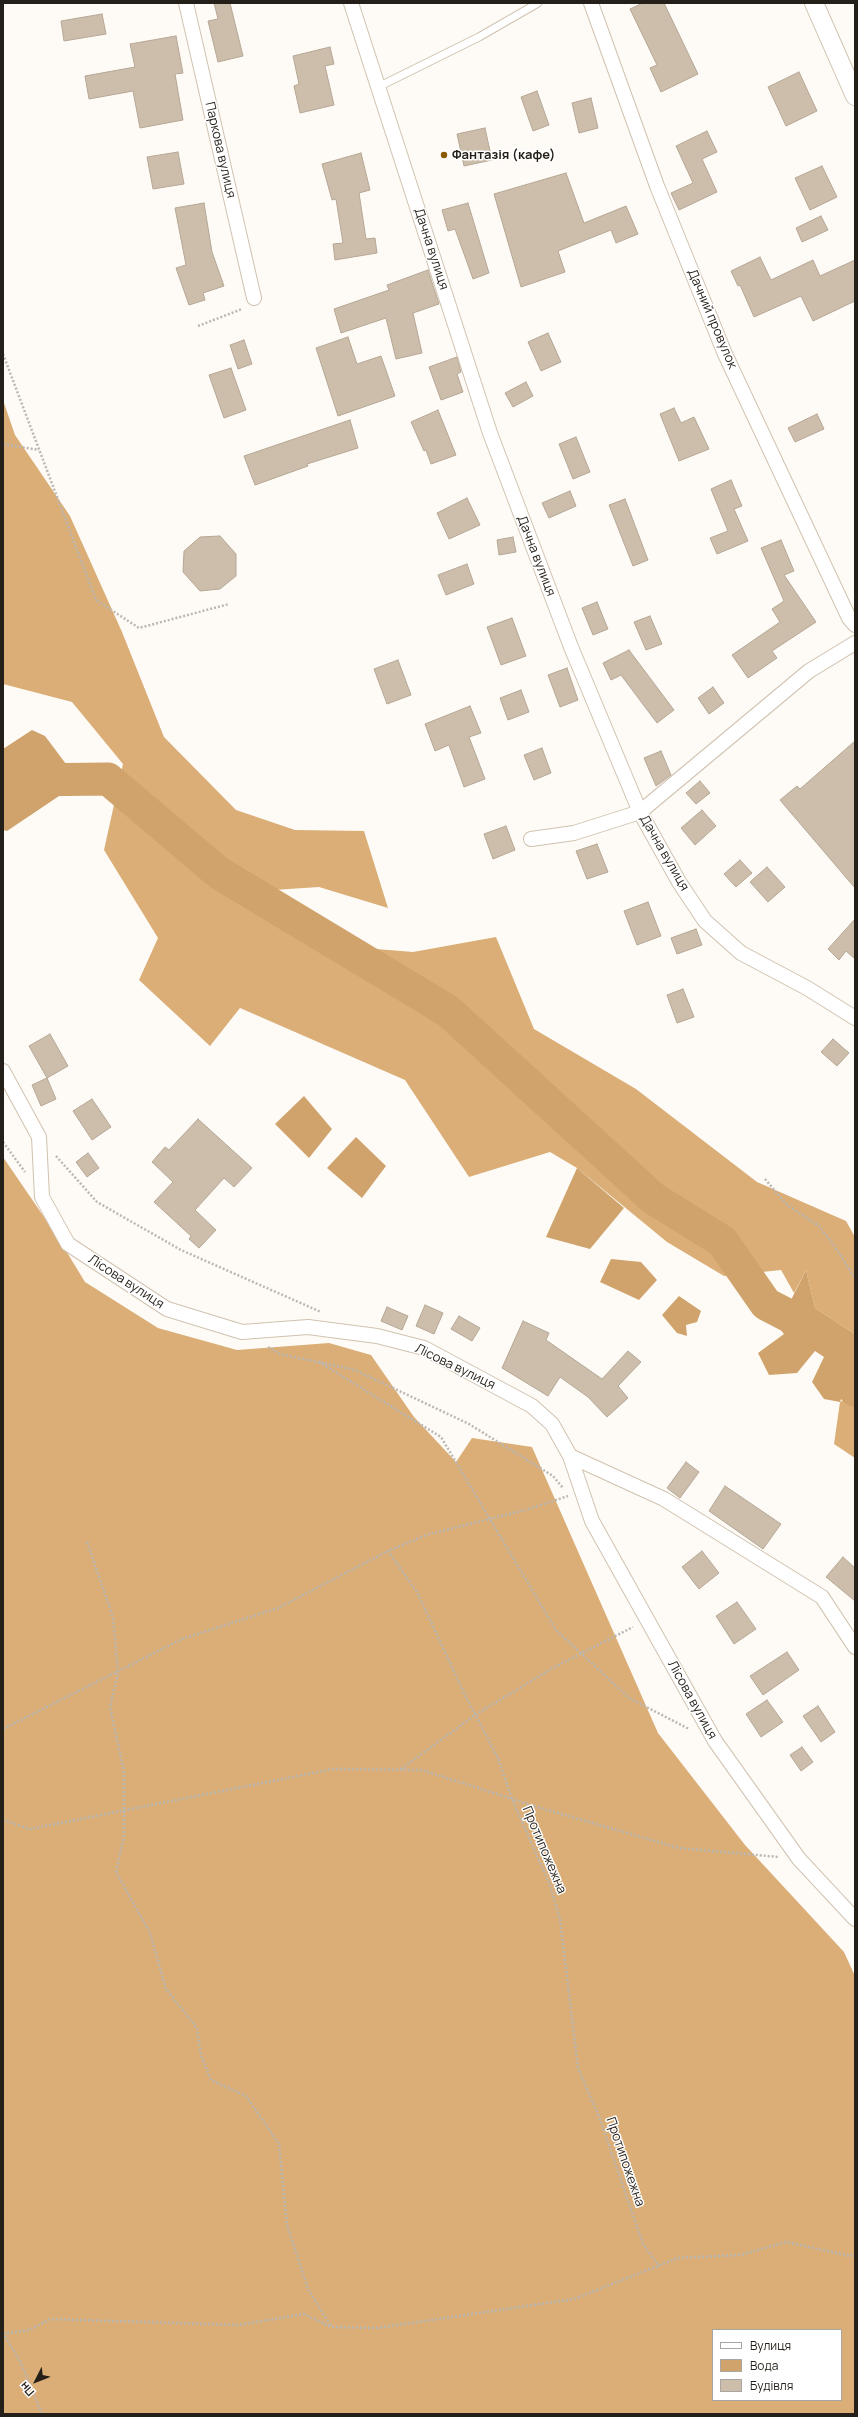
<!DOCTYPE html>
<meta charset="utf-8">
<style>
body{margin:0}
#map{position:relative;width:858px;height:2417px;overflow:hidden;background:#fefbf7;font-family:Manrope,sans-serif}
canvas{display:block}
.frame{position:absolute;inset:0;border:4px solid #251f19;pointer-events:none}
.legend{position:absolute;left:712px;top:2329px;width:130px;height:72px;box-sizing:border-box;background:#fff;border:1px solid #a8a5a3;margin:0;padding:5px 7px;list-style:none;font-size:12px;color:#251f19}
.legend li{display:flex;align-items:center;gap:8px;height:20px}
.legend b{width:20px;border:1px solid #a8a5a3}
.north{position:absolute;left:16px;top:2361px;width:40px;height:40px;-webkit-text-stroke:3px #fff;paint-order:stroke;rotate:228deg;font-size:11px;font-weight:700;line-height:16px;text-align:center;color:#251f19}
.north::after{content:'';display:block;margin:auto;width:14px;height:18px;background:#251f19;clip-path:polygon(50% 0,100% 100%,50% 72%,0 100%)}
</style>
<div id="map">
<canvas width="858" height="2417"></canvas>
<div class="frame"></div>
<ul class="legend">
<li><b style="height:5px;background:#fff"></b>Вулиця</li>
<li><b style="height:11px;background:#cfa36b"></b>Вода</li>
<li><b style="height:11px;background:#cdbeac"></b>Будівля</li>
</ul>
<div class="north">Пн</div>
</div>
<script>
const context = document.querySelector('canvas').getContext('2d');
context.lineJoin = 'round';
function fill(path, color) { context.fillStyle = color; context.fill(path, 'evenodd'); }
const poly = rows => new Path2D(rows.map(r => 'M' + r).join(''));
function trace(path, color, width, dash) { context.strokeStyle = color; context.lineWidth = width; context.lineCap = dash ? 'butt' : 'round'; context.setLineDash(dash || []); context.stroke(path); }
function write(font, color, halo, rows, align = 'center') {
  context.font = font + ' Manrope,sans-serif'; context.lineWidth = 3; context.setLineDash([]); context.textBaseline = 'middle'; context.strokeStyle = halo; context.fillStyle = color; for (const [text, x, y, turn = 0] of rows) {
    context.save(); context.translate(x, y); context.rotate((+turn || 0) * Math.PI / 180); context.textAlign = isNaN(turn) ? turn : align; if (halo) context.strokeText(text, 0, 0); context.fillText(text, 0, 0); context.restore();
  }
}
const forest = poly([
 [3,400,15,435,70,516,122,632,164,737,236,810,295,830,364,831,388,908,319,887,258,891,303,943,413,952,496,937,534,1029,636,1089,757,1182,846,1221,855,1237,855,1334,815,1308,806,1270,794,1293,781,1270,724,1276,667,1242,577,1168,550,1152,469,1177,405,1080,240,1008,210,1046,139,980,158,938,104,850,123,764,72,702,3,684],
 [3,1157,57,1236,85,1282,158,1328,237,1350,329,1343,371,1355,414,1417,456,1462,472,1438,532,1447,658,1733,745,1845,844,1952,855,1976,855,2414,3,2414],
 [713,2330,841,2330,841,2400,713,2400],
 [855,1395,855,1458,834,1444,840,1402]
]);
const water = poly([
 [32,730,45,736,72,772,71,788,7,831,3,830,3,749],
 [304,1096,332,1129,309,1158,275,1124],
 [356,1137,386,1166,362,1198,327,1168],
 [577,1168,624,1208,590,1249,546,1237],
 [611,1259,641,1262,657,1280,639,1300,600,1282],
 [806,1270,815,1308,855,1334,855,1369,840,1402,824,1399,812,1382,824,1357,815,1351,797,1373,769,1375,758,1353,784,1334,739,1277,759,1281,788,1306],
 [679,1296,701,1311,697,1322,686,1325,687,1336,677,1333,662,1315]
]);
const river = poly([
 [3,768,21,780,108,779,219,873,448,1011,654,1199,722,1241,766,1304,816,1330,855,1358],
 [855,1369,852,1381,855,1390]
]);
const building = poly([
 [214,3,230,3,243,56,218,62,208,21,218,19,214,3],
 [643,3,664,3,698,74,661,92,650,68,657,65,630,9,643,3],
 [102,14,106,34,64,41,61,21,102,14],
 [176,36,183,73,175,74,183,120,140,128,133,91,89,99,85,76,135,67,130,44,176,36],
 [330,47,334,64,325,66,334,105,300,113,294,86,299,84,293,56,330,47],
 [799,72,817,111,786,126,768,87,799,72],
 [537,91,549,125,533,131,521,97,537,91],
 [591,98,598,128,579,133,572,103,591,98],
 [485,128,492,160,464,166,457,134,485,128],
 [707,131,717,152,702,159,717,192,679,210,671,193,693,183,676,146,707,131],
 [178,152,184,184,153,189,147,157,178,152],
 [361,153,370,190,359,193,366,239,375,238,377,253,335,260,333,244,343,243,336,199,332,200,322,164,361,153],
 [822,166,837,197,810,210,795,178,822,166],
 [566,173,584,223,626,206,638,234,616,243,611,230,558,251,565,272,521,287,494,194,566,173],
 [204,203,212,252,224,286,203,293,205,300,189,305,176,268,186,265,175,208,204,203],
 [468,203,489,273,473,279,455,229,448,231,442,210,468,203],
 [821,216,828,230,802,242,796,228,821,216],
 [760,257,771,280,813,260,820,276,855,260,855,301,813,321,801,296,754,317,740,285,738,286,731,271,760,257],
 [428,270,439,304,413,313,422,353,396,359,386,318,341,333,334,309,389,290,387,285,428,270],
 [548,333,561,362,541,371,528,342,548,333],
 [348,337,357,364,381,356,395,396,338,416,316,348,348,337],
 [244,340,252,364,238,369,230,345,244,340],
 [457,357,461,372,457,374,463,392,441,400,429,367,457,357],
 [231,368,246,410,224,418,209,375,231,368],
 [526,382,533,396,513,407,505,393,526,382],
 [674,408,681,423,694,417,709,449,679,461,660,414,674,408],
 [438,410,456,455,431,464,426,450,424,451,411,422,438,410],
 [817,414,824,429,795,442,788,428,817,414],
 [350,420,358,448,307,464,308,466,255,485,244,456,350,420],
 [576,437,590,472,573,479,559,444,576,437],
 [731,480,742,506,734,509,748,541,717,554,710,538,728,531,711,489,731,480],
 [570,491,576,506,549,518,542,503,570,491],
 [467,498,480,525,449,539,437,513,467,498],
 [625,499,648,560,633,566,609,505,625,499],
 [220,536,236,554,236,576,220,589,200,591,183,572,184,551,200,537,220,536],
 [513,537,516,552,499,555,497,540,513,537],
 [781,540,794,571,784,575,816,622,772,651,777,658,748,678,732,655,780,622,772,609,784,601,761,548,781,540],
 [467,564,474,584,446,595,438,575,467,564],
 [597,602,608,629,593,635,582,608,597,602],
 [650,616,662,644,646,650,634,622,650,616],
 [512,618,526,656,501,665,487,627,512,618],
 [629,650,674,710,657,723,621,675,611,680,603,663,629,650],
 [398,660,411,695,387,704,374,669,398,660],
 [567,668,578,700,560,707,548,675,567,668],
 [713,687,724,703,709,714,698,698,713,687],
 [521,690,529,712,508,720,500,698,521,690],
 [470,706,481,733,469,737,485,779,464,787,449,745,435,751,425,724,470,706],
 [855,741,855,888,780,800,797,786,800,789,855,741],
 [542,748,551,773,534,780,524,755,542,748],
 [661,751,671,775,656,786,644,758,661,751],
 [700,781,710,793,696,804,686,793,700,781],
 [702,810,716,826,695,845,681,828,702,810],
 [506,826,515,850,493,859,484,834,506,826],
 [597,844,608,872,587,879,576,851,597,844],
 [740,860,752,873,736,887,724,874,740,860],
 [767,867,785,887,768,902,750,882,767,867],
 [648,902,661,936,637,945,624,911,648,902],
 [855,919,855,959,846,951,839,960,828,949,855,919],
 [696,929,702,945,677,954,671,938,696,929],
 [683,989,694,1017,677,1023,667,995,683,989],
 [50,1034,68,1066,47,1078,29,1046,50,1034],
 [833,1039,849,1053,837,1066,821,1052,833,1039],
 [47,1078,56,1099,41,1106,32,1085,47,1078],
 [92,1099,111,1127,92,1140,73,1111,92,1099],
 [198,1119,252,1168,234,1187,224,1178,195,1210,216,1230,199,1248,189,1239,191,1236,154,1202,173,1182,152,1162,165,1147,169,1150,198,1119],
 [88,1153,99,1168,87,1177,76,1162,88,1153],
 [425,1305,443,1313,434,1334,416,1326,425,1305],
 [387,1307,408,1316,402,1330,381,1321,387,1307],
 [459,1316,480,1328,472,1341,451,1329,459,1316],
 [523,1321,549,1333,546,1340,602,1379,628,1351,641,1362,618,1386,628,1398,607,1417,588,1397,560,1377,548,1396,502,1368,523,1321],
 [686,1462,699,1472,680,1498,667,1488,686,1462],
 [725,1486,781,1524,763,1549,709,1511,725,1486],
 [702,1551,719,1573,699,1589,682,1567,702,1551],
 [843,1557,855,1568,855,1601,826,1577,843,1557],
 [737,1602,756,1629,734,1644,716,1616,737,1602],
 [787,1652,799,1670,763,1695,750,1676,787,1652],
 [767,1700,783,1722,761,1737,746,1714,767,1700],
 [818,1706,835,1732,821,1742,803,1716,818,1706],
 [802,1747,813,1762,801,1771,790,1755,802,1747]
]);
const path = poly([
 [198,326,242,309],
 [3,354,96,600,139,628,229,604],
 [3,444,39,450],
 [3,1142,25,1172],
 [56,1156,97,1202,181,1250,321,1312],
 [765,1179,787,1205,819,1226,833,1244,855,1278],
 [268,1347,280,1354,355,1370,469,1424,553,1476,563,1488],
 [319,1362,441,1437,556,1630,629,1698,689,1729],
 [87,1542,113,1617,118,1673,110,1707,124,1772,124,1836,116,1872,150,1933,166,1989,197,2028,201,2055,211,2080,246,2096,279,2144,287,2225,308,2289,331,2326],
 [388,1551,417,1592,465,1695,498,1758,512,1799,550,1885,560,1919,578,2068,600,2119,643,2244,659,2266],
 [3,1729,182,1639,278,1608,388,1551,426,1535,529,1509,568,1496],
 [401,1769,475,1715,551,1669,633,1627],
 [3,1820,30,1829,333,1769,422,1770,537,1807,679,1848,779,1857],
 [3,2333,21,2363,42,2414],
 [3,2334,29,2330,50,2319,239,2325,304,2314,331,2327,377,2328,574,2299,678,2258,740,2255,786,2242,850,2256,855,2254]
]);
const service = poly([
 [378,87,479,37,538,3]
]);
const minor = poly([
 [186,3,254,298],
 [351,3,490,433,571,647,640,812,679,882,705,921,741,953,807,988,855,1018],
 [591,3,657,186,725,354,849,618,855,625],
 [531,839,574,833,640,812,809,671,855,643],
 [3,1071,39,1137,42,1197,68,1244,167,1309,242,1332,308,1327,377,1336,424,1348,532,1406,552,1424,570,1456,592,1521,715,1741,799,1859,855,1919],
 [570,1456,664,1499,822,1597,855,1647]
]);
const tertiary = poly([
 [814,3,855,96]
]);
const markers = [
 [444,155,4,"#8b5b03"]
];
const streetNames = [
 ["Паркова вулиця",220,150,77],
 ["Дачна вулиця",431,249,72],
 ["Дачний провулок",712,319,67],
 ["Дачна вулиця",536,556,69],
 ["Дачна вулиця",664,853,60],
 ["Лісова вулиця",126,1282,33],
 ["Лісова вулиця",455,1367,26],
 ["Лісова вулиця",692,1700,61],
 ["Протипожежна",544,1850,67],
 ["Протипожежна",625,2162,71]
];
const poiNames = [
 ["Фантазія (кафе)",452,155]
];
fill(forest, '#daae76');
fill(water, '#cfa36b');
trace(river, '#cfa36b', 33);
fill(building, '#cdbeac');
trace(building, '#b6a795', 1);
trace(service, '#d1c2af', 9);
trace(minor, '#d1c2af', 16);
trace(tertiary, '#d1c2af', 20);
trace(path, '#bbb7b3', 2.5, [2, 2]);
trace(service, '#fff', 7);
trace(minor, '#fff', 14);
trace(tertiary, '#fff', 18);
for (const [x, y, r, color] of markers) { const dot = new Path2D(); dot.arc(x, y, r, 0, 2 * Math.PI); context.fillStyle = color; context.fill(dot); trace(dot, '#fff', 1.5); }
write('13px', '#251f19', '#fff', streetNames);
write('bold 13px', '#251f19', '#fff', poiNames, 'left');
</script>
